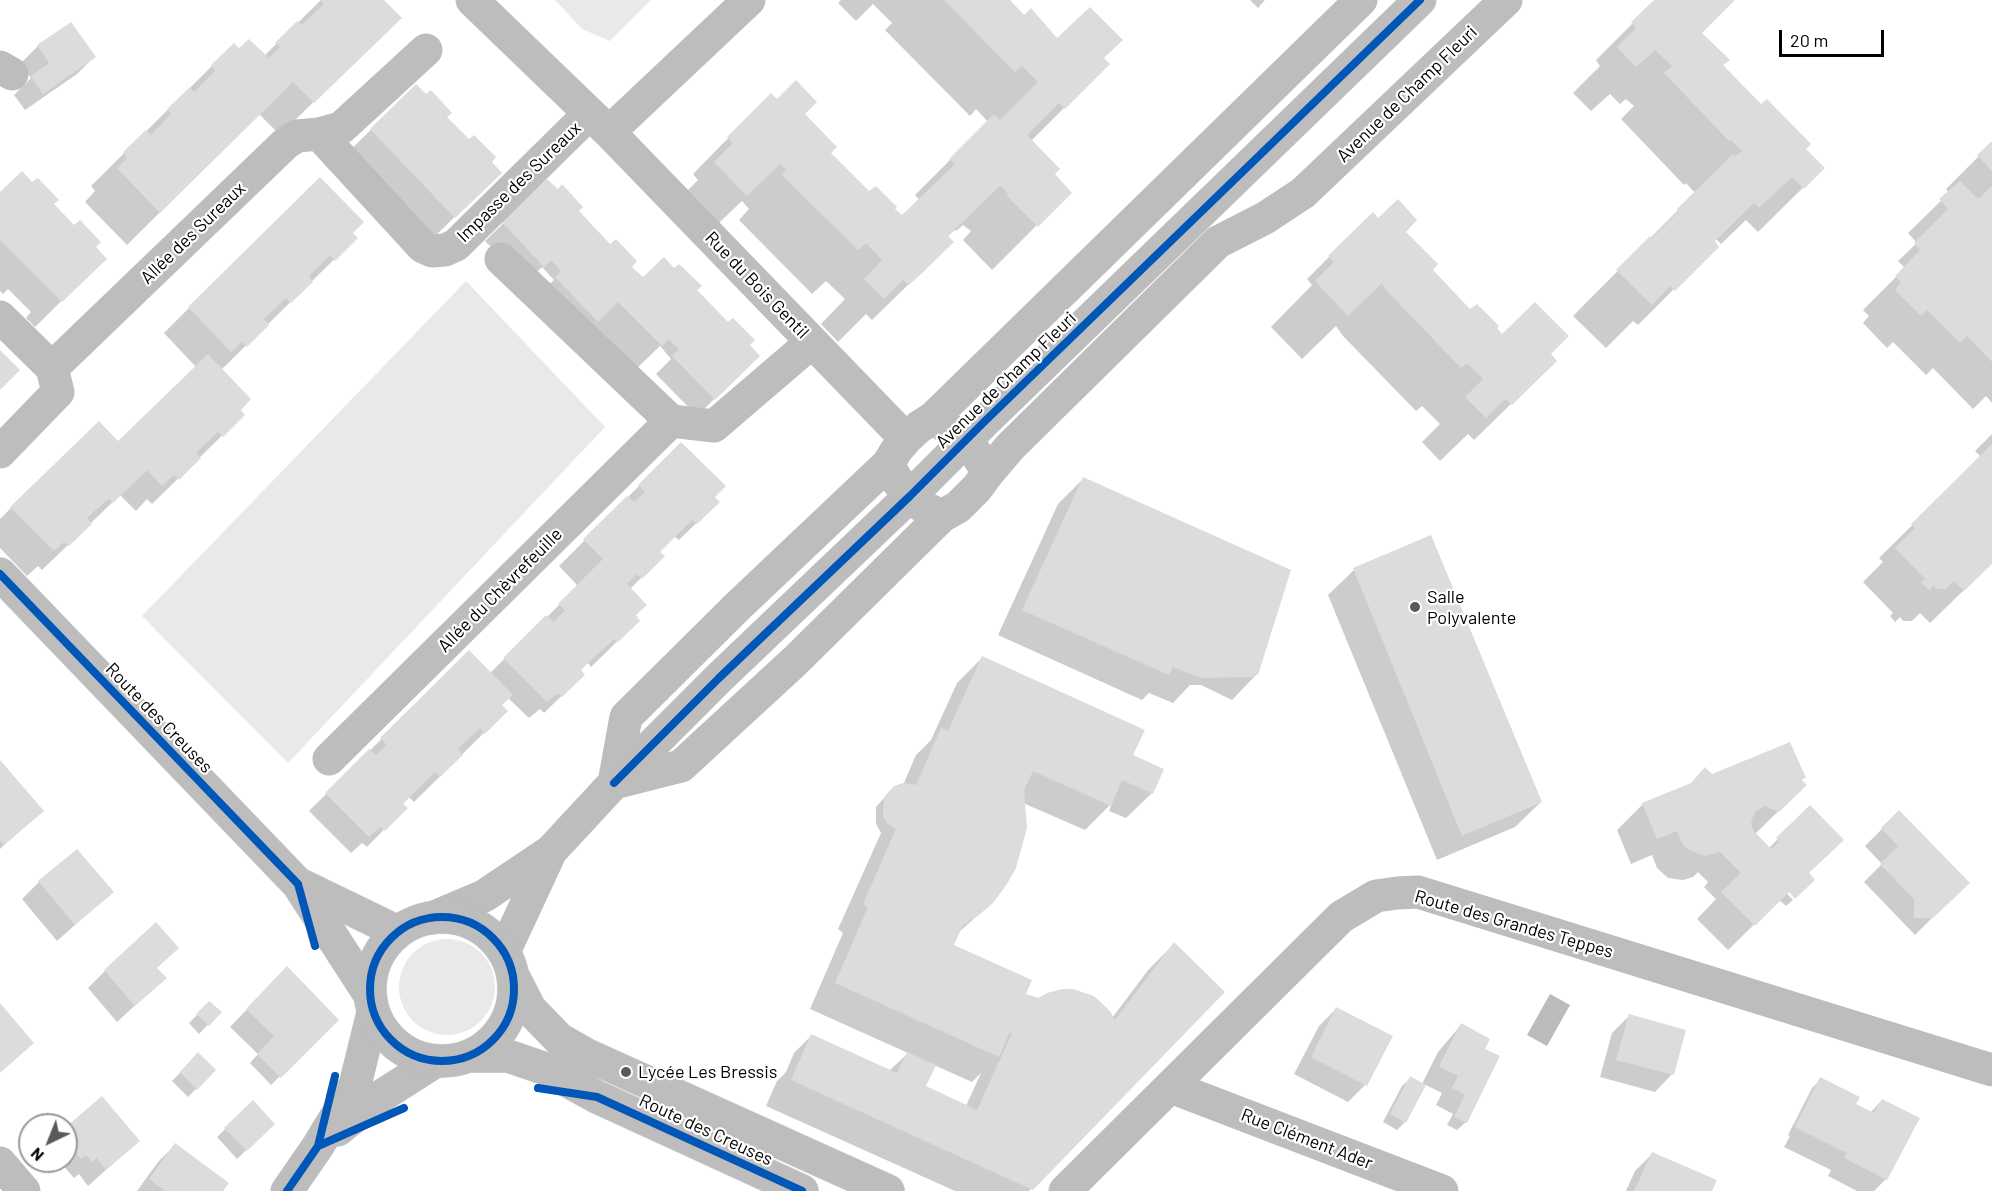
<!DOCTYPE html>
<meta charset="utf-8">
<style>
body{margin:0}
#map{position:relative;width:1992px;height:1191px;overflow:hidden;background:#fff;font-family:Barlow,sans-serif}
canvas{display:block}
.north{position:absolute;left:18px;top:1113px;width:60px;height:60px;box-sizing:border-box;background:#fff;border:2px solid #999;border-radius:50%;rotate:223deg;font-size:16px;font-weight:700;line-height:24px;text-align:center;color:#000}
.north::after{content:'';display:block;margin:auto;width:21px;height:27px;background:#595959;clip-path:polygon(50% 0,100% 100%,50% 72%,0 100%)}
.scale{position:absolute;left:1779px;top:30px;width:105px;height:27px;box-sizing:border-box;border:3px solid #000;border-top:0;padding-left:8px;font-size:18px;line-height:21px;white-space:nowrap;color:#000;-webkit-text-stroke:4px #fff;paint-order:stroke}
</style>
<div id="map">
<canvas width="1992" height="1191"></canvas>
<div class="north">N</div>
<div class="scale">20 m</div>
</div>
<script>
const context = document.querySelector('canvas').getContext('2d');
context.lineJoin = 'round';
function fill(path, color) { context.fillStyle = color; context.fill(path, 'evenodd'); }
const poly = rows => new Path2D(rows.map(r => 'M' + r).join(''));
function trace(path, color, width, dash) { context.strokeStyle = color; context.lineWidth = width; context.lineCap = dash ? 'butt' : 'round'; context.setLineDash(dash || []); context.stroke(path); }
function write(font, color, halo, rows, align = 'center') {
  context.font = font + ' Barlow,sans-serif'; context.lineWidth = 4.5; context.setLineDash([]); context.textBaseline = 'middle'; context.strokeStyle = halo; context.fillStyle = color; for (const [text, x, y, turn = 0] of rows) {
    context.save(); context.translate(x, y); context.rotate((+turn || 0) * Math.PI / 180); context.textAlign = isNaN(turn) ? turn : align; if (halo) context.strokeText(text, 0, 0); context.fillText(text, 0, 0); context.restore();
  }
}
const green = poly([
 [555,0,651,0,610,41,582,29],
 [466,281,605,427,288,763,142,616],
 '399 987a48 48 0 1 1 96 0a48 48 0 1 1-96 0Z'
]);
const water = poly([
 [1550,994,1570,1005,1547,1046,1527,1035]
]);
const shadow = poly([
 [321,0,382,0,356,60,280,135,259,114,127,245,85,202,95,191,91,186,212,66,239,50,264,56],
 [841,0,1007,0,1024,17,1055,37,1103,59,1108,64,1031,141,1053,174,1070,192,992,270,963,240,971,231,963,225,956,231,955,230,947,237,952,242,872,320,866,314,838,342,821,324,845,299,826,281,812,294,739,220,749,209,742,201,701,240,670,208,698,180,693,174,737,129,775,99,803,114,829,153,892,224,919,200,915,195,988,122,976,109,970,116,885,30,892,23,873,4,856,21,838,3],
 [1250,0,1265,0,1258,8],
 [1656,0,1734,0,1700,33,1722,66,1823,168,1758,232,1746,220,1721,244,1716,239,1691,272,1638,325,1633,321,1606,348,1573,316,1695,193,1686,183,1684,185,1621,119,1634,106,1626,99,1620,104,1610,94,1591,111,1573,93,1600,66,1596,60],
 [70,24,94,57,77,74,25,110,14,95,31,78,20,64,38,46],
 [416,86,445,118,474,198,429,242,345,155],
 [1992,143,1992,403,1986,396,1973,409,1933,368,1926,375,1893,342,1887,348,1863,323,1869,316,1863,310,1905,268,1898,261,1917,243,1908,233,1949,193,1946,189],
 [547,181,643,279,695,290,758,356,697,416,656,374,671,359,660,346,635,370,530,303,554,280,542,267,526,283,485,241],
 [0,192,52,205,105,258,35,327,26,318,31,312,8,289,3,294,0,291],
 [1378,220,1404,232,1431,270,1470,311,1495,328,1502,336,1549,354,1555,361,1474,440,1468,434,1440,461,1422,442,1440,424,1422,406,1416,411,1343,336,1336,326,1302,359,1271,327,1312,285,1307,279,1351,235],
 [351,233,356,238,221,370,243,415,152,504,147,499,136,511,120,495,42,570,38,566,27,576,0,548,0,519,32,487,118,443,196,367,164,333,221,276],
 [1992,434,1992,563,1930,623,1920,613,1912,621,1903,621,1900,617,1895,622,1890,616,1893,613,1863,582,1883,562,1879,558,1981,457,1975,451],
 [681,444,713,497,718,502,679,540,674,536,658,552,663,556,630,589,634,615,638,621,591,667,588,663,579,671,583,675,544,713,540,709,529,718,508,698,501,706,506,711,414,802,409,797,401,804,405,808,367,847,362,843,351,853,309,811,469,652,490,673,547,617,578,586,559,566],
 [1083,479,1289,571,1257,674,1232,700,1201,685,1190,685,1173,703,1149,693,1142,700,998,635,1058,504],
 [1430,537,1541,802,1515,827,1437,860,1328,595,1354,570],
 [982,658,1131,756,1152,793,1126,818,1109,811,1112,803,1085,830,1023,803,992,902,957,934,952,946,1024,994,1112,1018,1149,969,1174,944,1223,992,1029,1191,955,1191,766,1106,777,1081,786,1072,794,1053,811,1036,889,1071,908,1053,810,1009,843,933,838,929,881,833,876,824,876,807,890,791,903,785,916,755,931,740,957,683],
 [934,1065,972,1082,981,1073,966,1106,924,1087],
 [0,762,41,811,0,849],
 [1711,776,1804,777,1801,781,1805,785,1755,834,1768,849,1810,807,1790,891,1785,891,1793,900,1786,906,1779,900,1728,950,1697,919,1716,899,1704,887,1708,882,1698,872,1693,877,1683,880,1668,878,1657,868,1652,855,1631,864,1617,830,1643,804],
 [1899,812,1967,883,1915,935,1864,882,1882,864,1865,846],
 [39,882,112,892,57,941,22,899],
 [156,969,165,978,117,1022,88,988,105,971],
 [270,985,337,1020,271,1085,250,1063,258,1054,230,1027],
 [209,1003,220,1012,199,1034,189,1023],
 [1336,1009,1365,1085,1348,1102,1294,1074,1319,1026],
 [1629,1016,1672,1074,1655,1092,1600,1077,1612,1033],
 [1461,1025,1483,1049,1466,1122,1457,1130,1447,1125,1453,1114,1436,1105,1442,1093,1424,1084,1405,1122,1397,1130,1383,1122,1402,1086,1411,1078,1422,1084,1438,1052],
 [198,1054,214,1070,188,1097,172,1081],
 [1821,1079,1854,1105,1870,1113,1882,1100,1918,1119,1886,1179,1874,1191,1857,1191,1828,1176,1831,1170,1784,1147,1790,1136,1788,1135,1812,1088],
 [253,1102,273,1124,237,1159,217,1137],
 [66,1129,138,1141,88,1186,79,1174,74,1178,60,1162,56,1166,52,1161,66,1161],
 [175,1145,221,1191,137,1191,158,1162],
 [1652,1154,1710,1191,1626,1191,1635,1171]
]);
const building = poly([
 [320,0,384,0,402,18,314,103,293,82,160,213,117,168,127,158,123,152,146,130,151,135,171,114,167,109,190,87,194,92,215,71,211,65,234,43,239,48,249,39,269,58,280,47,275,43,297,21,302,25,324,4],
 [944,0,1010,0,1024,15,1031,8,1057,38,1090,7,1123,40,1104,58,1110,64,1065,109,1059,103,1027,135,1060,169,1055,174,1072,193,1038,227,1006,195,1008,193,1000,186,948,236,954,242,918,277,909,285,903,280,884,299,864,279,882,260,866,243,858,250,782,175,786,170,780,164,747,196,714,162,733,143,727,137,771,93,777,99,796,80,817,102,805,114,837,147,831,153,869,191,876,186,897,207,895,209,902,215,955,164,949,159,994,114,1000,120,1038,82,1022,66,1015,72],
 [1654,0,1735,0,1702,33,1730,60,1723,65,1761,104,1767,99,1811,144,1806,149,1825,168,1804,189,1792,177,1759,208,1754,203,1715,241,1719,247,1675,291,1670,286,1652,305,1616,270,1650,236,1652,238,1679,211,1677,209,1733,154,1735,156,1742,151,1731,140,1729,141,1664,73,1672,66,1655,50,1636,67,1617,47,1636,28,1631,22],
 [71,22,96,57,43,94,31,76,49,63,37,45],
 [416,84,426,94,431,90,452,113,447,117,469,139,474,135,496,157,492,162,502,173,455,218,370,129],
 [1992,141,1992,171,1977,155],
 [22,171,32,182,38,178,59,200,54,204,74,225,80,220,101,242,96,247,107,259,62,302,0,240,0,192],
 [320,177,364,222,353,233,358,238,335,261,330,255,309,276,313,282,291,303,286,298,264,319,269,325,247,347,242,342,231,352,188,307],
 [547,179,558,189,562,184,583,207,579,211,610,244,616,239,637,261,632,267,643,277,664,257,674,268,679,264,702,286,697,290,728,322,733,318,755,340,750,345,760,356,715,400,672,356,679,350,669,339,662,346,618,302,598,322,555,277,561,271,551,260,544,267,502,222],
 [1960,181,1978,199,1992,186,1992,362,1967,336,1960,343,1927,310,1921,316,1895,290,1901,282,1895,276,1920,250,1914,243,1948,209,1939,199],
 [1398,199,1417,220,1406,232,1438,264,1433,270,1470,309,1477,304,1499,326,1497,328,1502,334,1535,302,1569,336,1551,354,1557,361,1512,405,1505,399,1486,418,1465,397,1483,379,1467,363,1461,368,1387,291,1382,283,1348,316,1315,281,1334,262,1328,256,1337,247,1373,212,1378,218],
 [0,350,20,370,0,390],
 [208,354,251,399,241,410,245,415,223,437,218,432,196,453,201,458,179,480,174,475,162,486,147,470,113,503,109,498,87,518,92,524,69,546,64,542,54,551,10,507,99,421,118,441],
 [681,442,726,486,715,497,720,502,697,524,692,520,660,552,665,556,642,579,637,574,627,584,647,605,636,615,640,621,617,643,614,639,591,660,581,670,585,675,562,697,558,693,547,702,503,658,546,615,554,622,565,610,558,604,603,559,583,539,627,496,634,502,645,492,638,485],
 [1992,444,1992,564,1964,591,1954,581,1946,589,1936,589,1934,585,1929,590,1921,582,1925,579,1895,548,1915,528,1911,524],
 [1083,477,1291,570,1258,675,1256,673,1254,677,1200,678,1173,667,1169,675,1022,610],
 [1431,535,1542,802,1462,836,1353,568],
 [469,650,513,695,502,705,508,711,485,734,480,728,458,749,463,755,440,777,435,772,403,804,408,808,385,831,380,827,369,837,325,793,369,749,376,755,387,745,380,738],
 [982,656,1145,730,1133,755,1164,769,1153,794,1122,780,1111,806,1033,771,1024,790,1027,828,1016,868,1007,884,993,903,979,915,963,925,954,945,1032,980,1026,994,1038,998,1047,993,1062,989,1073,989,1094,996,1110,1011,1115,1020,1174,942,1225,992,1033,1190,791,1080,811,1034,897,1073,907,1052,936,1065,926,1086,977,1110,1012,1033,1010,1032,999,1057,835,983,868,907,863,904,896,829,888,824,883,816,884,797,894,786,903,783,916,785,941,728,948,731],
 [1790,742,1806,778,1801,779,1807,785,1779,812,1765,806,1756,811,1751,821,1753,830,1771,849,1779,842,1776,838,1810,805,1844,840,1809,873,1815,880,1795,899,1789,892,1755,926,1721,892,1741,873,1720,852,1704,856,1689,850,1682,843,1677,831,1657,839,1642,803,1691,783,1705,767,1712,774],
 [0,760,44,811,4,845,0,840],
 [1899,810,1970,883,1933,918,1914,918,1914,899,1880,864,1898,846,1881,828],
 [77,849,114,892,75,925,38,881],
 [156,922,179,948,157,968,167,978,135,1006,104,970],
 [287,966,339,1020,281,1078,257,1054,274,1036,246,1009],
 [209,1001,222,1012,209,1026,196,1014],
 [0,1003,34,1043,0,1073],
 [1336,1007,1393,1036,1367,1086,1311,1057],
 [1629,1014,1686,1030,1674,1075,1616,1060],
 [1461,1023,1490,1039,1485,1049,1500,1056,1467,1123,1454,1117,1465,1095,1452,1088,1458,1076,1439,1066],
 [198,1052,216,1070,197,1090,180,1072],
 [1410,1076,1426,1085,1406,1123,1390,1114],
 [1820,1077,1860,1097,1856,1104,1874,1113,1882,1099,1920,1118,1887,1180,1844,1158,1847,1153,1795,1127],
 [102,1096,140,1141,106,1170,97,1158,92,1162,86,1155,81,1159,66,1141,66,1127],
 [253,1100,275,1124,247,1151,224,1128],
 [175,1143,229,1183,223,1191,165,1191,149,1179],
 [1652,1152,1717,1180,1712,1191,1634,1191]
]);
const minor = poly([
 [472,0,609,132,906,439],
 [0,67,12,74],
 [609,132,749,0],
 [319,134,423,247,432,251,445,250,456,245,589,114],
 [501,259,671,421],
 [0,317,52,368],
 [933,418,1361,0],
 [0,452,58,392,52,368,286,143,297,136,319,134,341,128,426,50],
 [988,473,1010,447,1218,242,1265,218,1303,193,1506,0],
 [329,759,671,421,714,426,812,342],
 [614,783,681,766,795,661,942,516,958,507,977,488,988,473,977,455,966,440,933,418,919,427,906,439,896,451,888,464,898,482,910,496,925,508,942,516],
 [614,783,626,717,738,606,888,464],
 [432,918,484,896,551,851,614,783,719,678,910,496,984,422,1420,0],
 [504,952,550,853],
 [1171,1087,1442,1191],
 [338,1130,375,1100,436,1061],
 [0,1163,24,1191],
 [287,1191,318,1146,355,1085,373,1012],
 [1065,1191,1341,917,1376,896,1397,893,1418,892,1992,1070]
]);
const major = poly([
 [0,574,298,884,370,995],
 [299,884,398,932],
 '370 989a72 72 0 1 1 144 0a72 72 0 1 1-144 0Z',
 [513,976,530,1009,559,1039,587,1055,888,1191],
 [469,1056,508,1056,546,1069,597,1097,802,1191]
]);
const cycleway = poly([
 [0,574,298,884,315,946],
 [614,783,719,678,910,496,984,422,1420,0],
 '370 989a72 72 0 1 1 144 0a72 72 0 1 1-144 0Z',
 [538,1088,597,1097,802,1191],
 [318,1146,404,1108],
 [287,1191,318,1146,335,1076]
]);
const markers = [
 [1415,607,6,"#595959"],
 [626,1072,6,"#595959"]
];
const streetNames = [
 ["Avenue de Champ Fleuri",1407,94,-44],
 ["Impasse des Sureaux",519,182,-44],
 ["Allée des Sureaux",193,233,-44],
 ["Rue du Bois Gentil",757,285,46],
 ["Avenue de Champ Fleuri",1006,380,-44],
 ["Allée du Chèvrefeuille",500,590,-45],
 ["Route des Creuses",159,718,46],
 ["Route des Grandes Teppes",1514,924,16],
 ["Route des Creuses",706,1130,25],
 ["Rue Clément Ader",1307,1139,21]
];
const poiNames = [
 ["Salle",1427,597],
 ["Polyvalente",1427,618],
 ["Lycée Les Bressis",638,1072]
];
fill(green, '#e9e9e9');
fill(water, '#bbb');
fill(shadow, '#0003');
fill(building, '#dcdcdc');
trace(major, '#dbdbdb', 34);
trace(minor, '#bdbdbd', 33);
trace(major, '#bdbdbd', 33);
trace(cycleway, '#0057b8', 8);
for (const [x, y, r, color] of markers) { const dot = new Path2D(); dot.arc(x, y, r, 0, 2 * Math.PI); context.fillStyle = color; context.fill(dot); trace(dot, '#fff', 2); }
write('18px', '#000', '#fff', streetNames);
write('18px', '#000', '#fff', poiNames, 'left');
</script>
